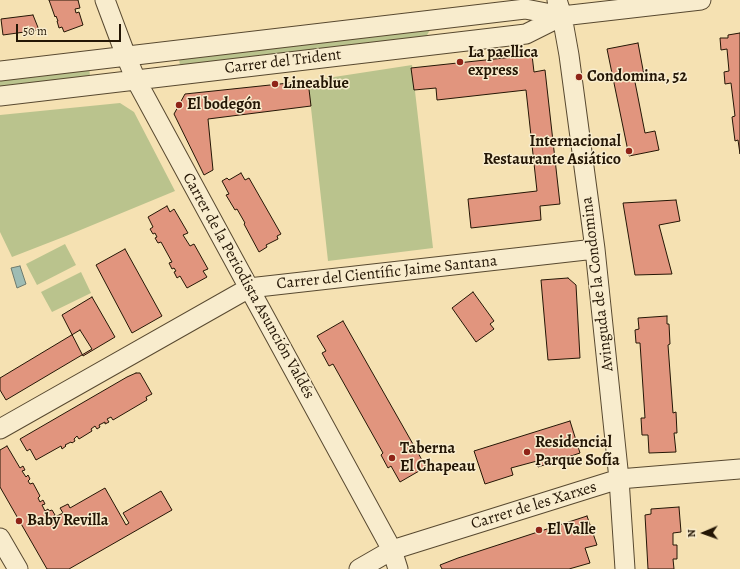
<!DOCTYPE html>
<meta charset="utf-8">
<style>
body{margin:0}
#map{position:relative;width:740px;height:569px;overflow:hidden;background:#f5e1b2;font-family:Alegreya,serif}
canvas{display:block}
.north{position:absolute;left:684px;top:513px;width:40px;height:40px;-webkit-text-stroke:3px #f8eccd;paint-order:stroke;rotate:268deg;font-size:11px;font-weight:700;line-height:16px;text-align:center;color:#241605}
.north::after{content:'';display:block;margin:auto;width:14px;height:18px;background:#241605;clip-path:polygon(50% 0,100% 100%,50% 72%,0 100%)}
.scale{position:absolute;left:16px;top:24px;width:105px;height:18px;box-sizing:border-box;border:2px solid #241605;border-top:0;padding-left:5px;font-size:12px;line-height:14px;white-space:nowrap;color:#241605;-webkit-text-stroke:3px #f8eccd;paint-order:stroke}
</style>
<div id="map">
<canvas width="740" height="569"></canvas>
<div class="north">N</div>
<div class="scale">50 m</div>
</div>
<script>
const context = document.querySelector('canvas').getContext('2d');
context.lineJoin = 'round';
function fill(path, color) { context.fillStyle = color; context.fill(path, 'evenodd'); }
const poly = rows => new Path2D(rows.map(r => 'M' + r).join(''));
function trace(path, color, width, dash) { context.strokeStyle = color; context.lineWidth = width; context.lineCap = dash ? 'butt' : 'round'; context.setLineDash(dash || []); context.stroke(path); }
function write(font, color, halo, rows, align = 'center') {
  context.font = font + ' Alegreya,serif'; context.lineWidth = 3; context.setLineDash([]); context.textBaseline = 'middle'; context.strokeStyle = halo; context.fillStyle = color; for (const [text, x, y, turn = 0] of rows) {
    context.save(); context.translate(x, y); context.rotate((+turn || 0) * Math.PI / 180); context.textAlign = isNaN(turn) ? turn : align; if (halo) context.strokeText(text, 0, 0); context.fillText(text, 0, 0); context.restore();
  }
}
const green = poly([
 [431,28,426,37,180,67,179,57],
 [412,65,433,248,328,261,308,81],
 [89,67,90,76,0,87,0,77],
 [120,103,134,112,175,191,66,236,12,257,0,232,0,115],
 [65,244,76,265,37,285,26,264],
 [81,272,91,293,52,312,41,292]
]);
const water = poly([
 [20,266,26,284,17,288,11,268,20,266]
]);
const building = poly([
 [49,0,78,0,80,8,75,9,76,13,79,12,83,25,64,32,62,27,59,28,57,21,58,21,56,16,55,17,49,0],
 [33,15,39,30,3,35,1,19,33,15],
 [740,33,740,154,738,140,735,141,732,117,735,116,731,83,725,84,724,72,729,71,727,49,721,50,720,38,728,38,728,35,740,33],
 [638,43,644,75,634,77,645,133,655,131,659,150,629,156,607,49,638,43],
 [532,55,534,72,545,70,560,204,540,206,541,220,471,228,468,199,537,191,526,90,437,100,436,88,414,90,411,68,532,55],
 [308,81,311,106,208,119,213,170,204,175,174,114,185,94,308,81],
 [241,173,245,180,249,178,281,234,277,236,278,239,266,245,267,247,259,252,244,224,245,223,237,209,235,210,226,195,229,194,222,181,227,178,229,180,241,173],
 [676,200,680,221,659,225,672,274,635,275,623,203,676,200],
 [167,206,170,212,174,209,188,233,183,235,190,246,194,244,208,269,203,271,207,277,187,288,180,276,177,278,174,272,176,271,174,268,172,269,169,263,172,262,161,242,158,243,155,238,157,237,155,233,153,234,150,229,153,227,148,217,167,206],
 [125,249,162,316,132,333,96,265,125,249],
 [568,278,576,285,580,358,548,360,541,280,568,278],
 [473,292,494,321,490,324,494,329,476,342,452,308,473,292],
 [92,297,115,337,83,356,62,315,92,297],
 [667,316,667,324,669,324,670,344,668,345,673,413,676,412,677,433,674,433,676,452,649,453,648,435,642,435,641,418,645,418,640,343,636,343,635,330,639,329,638,318,667,316],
 [343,321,426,467,400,482,391,466,388,468,381,455,383,453,333,364,329,366,322,353,326,351,317,336,343,321],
 [80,330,92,349,6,400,0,390,0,378,80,330],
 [136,373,140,373,152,394,146,397,147,400,113,420,111,417,107,419,109,422,105,424,105,422,99,425,100,427,97,429,95,426,91,429,92,431,79,439,77,436,74,439,75,441,72,443,71,442,65,445,66,446,62,449,61,446,36,460,30,449,27,451,20,439,127,377,136,373],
 [570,421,580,453,538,467,537,461,511,468,513,475,485,484,474,451,570,421],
 [7,446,20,468,23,466,25,470,22,471,26,477,28,475,30,479,28,481,30,484,33,483,40,496,38,498,40,502,43,500,45,504,42,505,45,511,48,509,49,511,52,510,55,515,52,517,53,518,63,513,60,508,68,504,70,508,105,488,126,525,129,523,123,513,161,491,172,510,69,569,47,569,0,487,0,450,7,446],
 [679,507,681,532,673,533,673,545,677,545,677,559,673,559,674,569,648,569,645,515,651,514,651,509,679,507],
 [587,516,597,545,585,548,590,563,569,569,442,569,440,565,458,558,587,516]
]);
const minor = poly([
 [105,0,126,56,136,80,249,288,392,550,398,569],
 [557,0,562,16,569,55,595,249,619,479,625,569],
 [0,71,525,9,562,16,701,0],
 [0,96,526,34,562,16],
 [0,429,249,288,595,249],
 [0,538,18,569],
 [359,569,392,550,619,479,740,469]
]);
const markers = [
 [460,62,4,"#8f2418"],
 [579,77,4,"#8f2418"],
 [275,84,4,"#8f2418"],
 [179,105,4,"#8f2418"],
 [629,151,4,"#8f2418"],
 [527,452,4,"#8f2418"],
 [392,458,4,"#8f2418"],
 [19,521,4,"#8f2418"],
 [539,530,4,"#8f2418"]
];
const poiNames = [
 ["La paellica",468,53],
 ["express",468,71],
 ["Condomina, 52",587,77],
 ["Lineablue",283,84],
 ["El bodegón",187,105],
 ["Internacional",621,142,"right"],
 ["Restaurante Asiático",621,160,"right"],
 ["Residencial",535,443],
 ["Parque Sofía",535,461],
 ["Taberna",400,449],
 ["El Chapeau",400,467],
 ["Baby Revilla",27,521],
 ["El Valle",547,530]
];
const streetNames = [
 ["Carrer del Trident",283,62,-7],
 ["Carrer del Científic Jaime Santana",387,273,-6],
 ["Avinguda de la Condomina",598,284,-97],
 ["Carrer de la Periodista Asunción Valdés",248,286,61],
 ["Carrer de les Xarxes",534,506,-17]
];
fill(green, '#bac38d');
fill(water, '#9ebcb4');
trace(water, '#6d7a6e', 1);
fill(building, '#e1957e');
trace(building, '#241605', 1);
trace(minor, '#584930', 21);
trace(minor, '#f8eccd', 19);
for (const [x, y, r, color] of markers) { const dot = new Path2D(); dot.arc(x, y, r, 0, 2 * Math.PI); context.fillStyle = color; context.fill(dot); trace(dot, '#f8eccd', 1.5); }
write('bold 16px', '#241605', '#f8eccd', poiNames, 'left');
write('16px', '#241605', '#f8eccd', streetNames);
</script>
